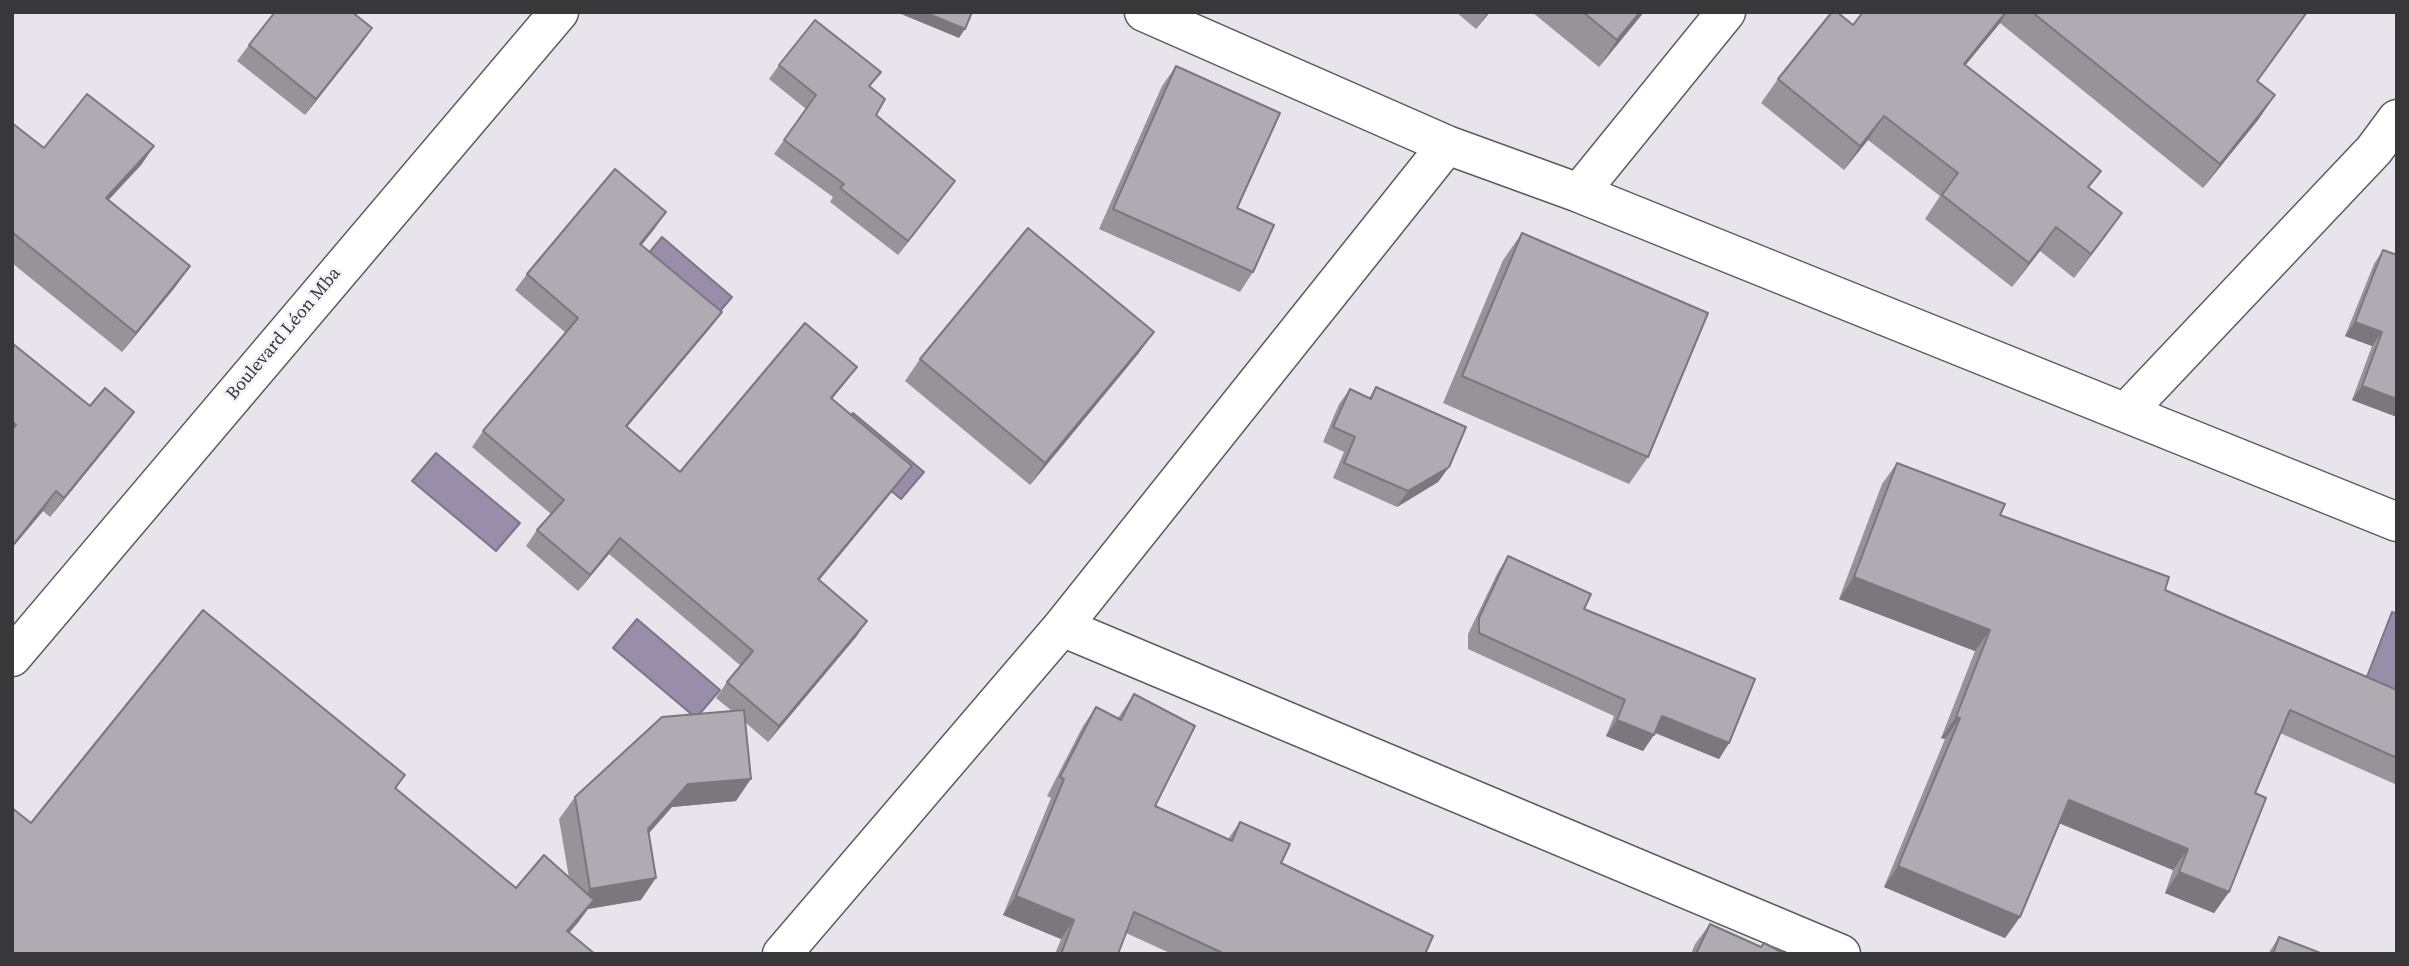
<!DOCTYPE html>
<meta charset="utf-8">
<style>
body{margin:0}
#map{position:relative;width:2409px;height:966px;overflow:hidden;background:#e7e4eb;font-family:"Source Serif 4",serif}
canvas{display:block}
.frame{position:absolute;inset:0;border:14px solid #383739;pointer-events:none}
</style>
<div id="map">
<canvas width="2409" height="966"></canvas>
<div class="frame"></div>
</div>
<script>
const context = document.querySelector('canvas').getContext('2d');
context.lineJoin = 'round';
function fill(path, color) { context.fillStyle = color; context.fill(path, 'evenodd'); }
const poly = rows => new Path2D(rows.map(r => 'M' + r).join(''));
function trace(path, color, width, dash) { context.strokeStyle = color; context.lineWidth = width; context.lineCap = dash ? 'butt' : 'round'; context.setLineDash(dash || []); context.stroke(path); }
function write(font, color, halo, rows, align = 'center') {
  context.font = font + ' "Source Serif 4",serif'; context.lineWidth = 5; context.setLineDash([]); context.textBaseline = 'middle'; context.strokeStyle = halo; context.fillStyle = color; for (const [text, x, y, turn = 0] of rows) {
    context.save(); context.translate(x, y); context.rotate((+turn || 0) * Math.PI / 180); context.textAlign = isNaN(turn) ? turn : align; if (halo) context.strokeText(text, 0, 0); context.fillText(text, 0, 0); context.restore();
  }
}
const water = poly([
 [662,237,732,297,709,324,639,265,662,237],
 [853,413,924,472,901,499,830,440,853,413],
 [436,453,520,523,496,551,412,481,436,453],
 [2392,612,2397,614,2397,700,2363,687,2392,612],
 [637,619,720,690,696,718,613,648,637,619]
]);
const minor = poly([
 [1144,12,1447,145,1579,193,2397,522],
 [1579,193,1726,12],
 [2127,411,2374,150,2397,119],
 [1062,627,1841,954],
 [12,657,559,12],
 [782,954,1062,627,1447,145]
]);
const wall = poly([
 [1456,12,1490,12,1476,29],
 [1532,12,1644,12,1599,67],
 [1863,12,2308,12,2258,81,2275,95,2258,120,2203,188,2000,23,1965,65,2101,171,2089,187,2105,237,2074,278,2040,251,2012,287,1925,219,1940,196,1868,140,1844,170,1761,103,1778,79,1853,25],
 [361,44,305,115,237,61,249,45],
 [779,65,870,87,876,115,955,181,898,255,830,202,833,197,774,154,806,109,769,79],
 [1176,66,1237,208,1253,272,1240,292,1099,229,1162,86],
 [12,123,44,148,154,146,141,165,108,200,176,286,122,352,12,263],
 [655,228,642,245,722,312,710,328,627,427,680,472,857,367,832,399,900,482,819,580,867,621,856,637,768,742,746,723,736,801,672,807,649,833,641,900,588,909,576,925,31,823,405,775,396,789,516,888,569,878,559,819,575,797,732,711,716,698,727,682,741,666,609,554,578,591,526,546,537,530,551,514,472,447,483,431,566,333,515,290,527,274],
 [1522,233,1648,457,1629,484,1443,403,1503,260],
 [2383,250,2397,417,2352,400,2372,346,2345,336,2374,264],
 [1154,332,1138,354,1030,485,905,381,920,359],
 [12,343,90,406,134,412,120,431,50,517,43,511,12,548],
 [1376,387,1449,467,1438,482,1397,507,1333,478,1344,452,1323,442,1339,404,1350,389,1369,398],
 [1897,463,2000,515,2165,590,2397,690,2397,785,2280,733,2255,793,2229,892,2214,913,2165,893,2173,870,2059,823,2020,917,2005,938,1884,887,1945,739,1941,738,1975,651,1839,599,1882,484],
 [1508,556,1584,609,1729,743,1719,759,1655,733,1643,751,1606,736,1614,716,1468,649,1468,634,1498,572],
 [1134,694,1155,806,1228,839,1240,822,1281,863,1425,954,1172,954,1126,933,1118,954,1055,954,1061,939,1003,915,1051,798,1047,796,1083,726,1096,707,1118,718],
 [1710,924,1761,947,1764,943,1785,954,1691,954,1695,944],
 [2279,937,2323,954,2268,954]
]);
const shadedWall = poly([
 [902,12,924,12,965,29,959,38,901,14],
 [1488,12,1490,12,1476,29],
 [1640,12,1644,12,1599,67,1617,40],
 [2006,12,2007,12,2000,23,1947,88,1964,64],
 [372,28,361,44,305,115,316,99],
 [2275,95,2258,120,2203,188,2220,164],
 [1884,116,1868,140,1844,170,1860,146],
 [154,146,141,165,92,218,106,198],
 [955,181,945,195,898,255,908,241],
 [666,212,655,228,629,260,640,244],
 [2122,213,2105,237,2074,278,2091,254],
 [2056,227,2040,251,2012,287,2029,263],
 [190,266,176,286,122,352,136,333],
 [722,312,710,328,614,442,626,426],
 [2355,322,2382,332,2372,346,2345,336],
 [1154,332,1138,354,1030,485,1045,463],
 [857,367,845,383,819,414,831,398],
 [2362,386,2397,399,2397,417,2352,400],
 [134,412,120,431,50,517,64,498],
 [912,466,900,482,807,595,818,579],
 [1449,467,1438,482,1397,507,1408,491],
 [56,491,43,511,12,548,12,546],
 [620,538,609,554,578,591,590,575],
 [1854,577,1990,630,1975,651,1839,599],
 [867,621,856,637,768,742,779,726],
 [1662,716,1729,743,1719,759,1651,731],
 [1956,717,1960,718,1945,739,1941,738],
 [1617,720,1654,735,1643,751,1606,736],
 [751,779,736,801,672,807,633,851,648,829,688,784],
 [2069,800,2188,849,2173,870,2054,821],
 [1898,866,2020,917,2005,938,1884,887],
 [2179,872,2229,892,2214,913,2165,893],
 [656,878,641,900,588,909,576,925,551,954,575,911,590,889],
 [1016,896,1074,920,1061,939,1003,915]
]);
const building = poly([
 [275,12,352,12,372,28,316,99,249,45,275,12],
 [924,12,972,12,965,29,924,12],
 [1583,12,1640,12,1617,40,1583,12],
 [1832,12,1837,12,1853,25,1863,12,2006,12,1964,64,2101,171,2088,187,2122,213,2091,254,2056,227,2029,263,1942,195,1958,173,1884,116,1860,146,1778,79,1832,12],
 [2032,12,2307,12,2257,81,2275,95,2220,164,2032,12],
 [815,20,881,72,869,86,885,99,876,115,955,181,908,241,840,188,844,184,784,140,816,95,779,65,815,20],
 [1176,66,1280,113,1237,208,1274,225,1253,272,1113,209,1176,66],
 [87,94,154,146,106,198,190,266,136,333,12,232,12,123,44,148,87,94],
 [615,169,666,212,640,244,722,312,626,426,680,472,805,323,857,367,831,398,912,466,818,579,867,621,779,726,727,682,753,651,620,538,590,575,537,530,564,500,483,431,578,318,527,274,615,169],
 [1028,228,1154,332,1045,463,920,359,1028,228],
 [1522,233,1708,313,1648,457,1462,376,1522,233],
 [2383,250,2397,255,2397,399,2362,386,2382,332,2355,322,2383,250],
 [12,343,90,406,105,388,134,412,64,498,56,491,12,546,12,430,16,425,12,421,12,343],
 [1376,387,1466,427,1449,467,1408,491,1344,463,1355,437,1333,427,1350,389,1371,399,1376,387],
 [1897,463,2005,504,2000,515,2169,577,2165,590,2397,690,2397,758,2290,710,2255,793,2266,798,2229,892,2179,872,2188,849,2069,800,2020,917,1898,866,1960,718,1956,717,1990,630,1854,577,1897,463],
 [1508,556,1591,594,1584,609,1755,679,1729,743,1662,716,1654,735,1617,720,1625,700,1479,633,1479,618,1508,556],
 [203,610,405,775,395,788,516,888,544,855,594,900,567,931,595,954,12,954,12,808,31,823,203,610],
 [1134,694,1195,726,1155,806,1232,841,1240,822,1290,844,1281,863,1433,936,1425,954,1225,954,1134,912,1118,954,1061,954,1074,920,1016,896,1064,779,1060,777,1096,707,1121,720,1134,694],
 [744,710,751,779,688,784,648,829,656,878,590,889,575,797,662,717,744,710],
 [1710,924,1761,947,1764,943,1785,954,1696,954,1710,924],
 [2279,937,2323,954,2273,954,2279,937]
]);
const streetNames = [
 ["Boulevard Léon Mba",284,334,-50]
];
fill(water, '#998ea9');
trace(water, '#7c7487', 2);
trace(minor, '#5d5a61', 41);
trace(minor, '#fff', 38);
fill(wall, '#969399');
fill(shadedWall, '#7a787d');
fill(building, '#aeabb2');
trace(building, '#7a787d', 2);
write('18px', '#383739', '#f4f1f9', streetNames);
</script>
